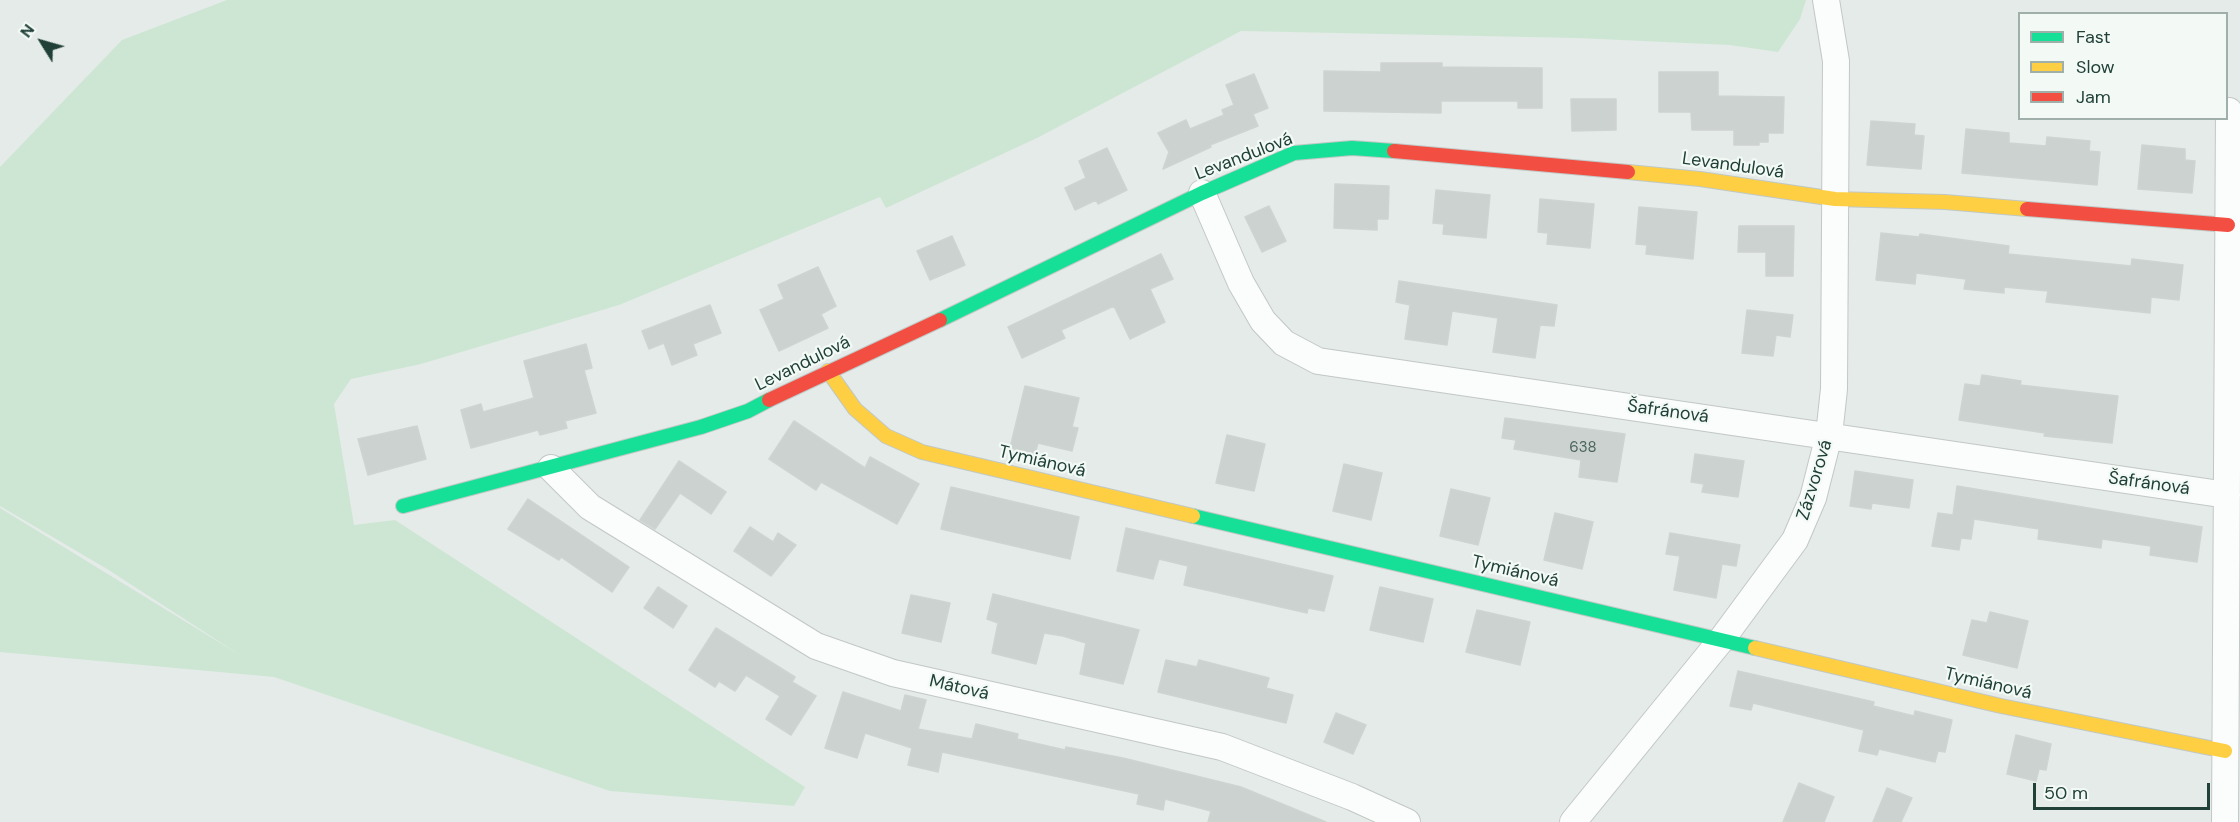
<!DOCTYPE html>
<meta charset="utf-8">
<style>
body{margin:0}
#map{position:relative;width:2240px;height:822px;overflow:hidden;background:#e5ebe8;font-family:"DM Sans",sans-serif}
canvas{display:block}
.legend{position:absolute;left:2018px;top:12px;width:210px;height:108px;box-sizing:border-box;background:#f3faf6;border:2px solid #9fb0aa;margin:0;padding:8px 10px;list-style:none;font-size:18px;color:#204038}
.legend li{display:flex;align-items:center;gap:12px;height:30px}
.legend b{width:30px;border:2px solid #9fb0aa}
.north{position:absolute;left:12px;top:12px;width:60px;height:60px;-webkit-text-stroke:4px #f3faf6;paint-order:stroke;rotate:307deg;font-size:16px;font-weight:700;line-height:24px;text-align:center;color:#204038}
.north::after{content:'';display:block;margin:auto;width:21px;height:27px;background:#204038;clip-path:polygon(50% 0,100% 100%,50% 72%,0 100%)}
.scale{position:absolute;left:2033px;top:783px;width:177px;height:27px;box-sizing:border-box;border:3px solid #204038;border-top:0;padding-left:8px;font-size:18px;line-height:21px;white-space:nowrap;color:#204038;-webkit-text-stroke:4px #f3faf6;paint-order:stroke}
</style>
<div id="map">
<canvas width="2240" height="822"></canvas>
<ul class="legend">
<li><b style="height:8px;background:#16e098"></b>Fast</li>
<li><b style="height:8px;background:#ffcf43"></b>Slow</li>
<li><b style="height:8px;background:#f24e42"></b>Jam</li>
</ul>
<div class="north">N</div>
<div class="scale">50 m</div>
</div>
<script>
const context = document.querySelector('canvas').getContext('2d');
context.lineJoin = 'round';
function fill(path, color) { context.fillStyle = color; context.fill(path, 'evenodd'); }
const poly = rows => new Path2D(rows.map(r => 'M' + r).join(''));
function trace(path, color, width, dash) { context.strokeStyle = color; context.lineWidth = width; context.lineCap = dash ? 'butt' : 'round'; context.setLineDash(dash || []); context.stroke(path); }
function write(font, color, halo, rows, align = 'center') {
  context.font = font + ' "DM Sans",sans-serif'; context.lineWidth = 4.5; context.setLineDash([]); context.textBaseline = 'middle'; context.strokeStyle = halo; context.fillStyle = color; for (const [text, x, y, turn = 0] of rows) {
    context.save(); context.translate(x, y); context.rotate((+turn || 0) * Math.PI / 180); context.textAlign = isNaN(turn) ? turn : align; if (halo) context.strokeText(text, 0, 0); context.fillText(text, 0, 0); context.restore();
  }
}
const green = poly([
 [227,0,1806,0,1800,19,1778,52,1730,45,1577,38,1241,31,1037,138,886,208,880,197,619,305,421,364,351,379,334,404,354,525,395,520,805,787,794,806,610,791,274,677,0,652,0,508,240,655,107,569,0,506,0,167,122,40]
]);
const building = poly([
 [1381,63,1442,63,1442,67,1542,68,1542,108,1518,108,1518,101,1441,101,1441,113,1324,111,1324,71,1381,72,1381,63],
 [1659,72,1718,72,1718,96,1784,97,1783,133,1768,133,1768,142,1759,142,1759,145,1734,145,1734,130,1692,130,1691,112,1659,112,1659,72],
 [1254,74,1268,108,1253,114,1258,126,1210,145,1211,147,1163,169,1169,152,1158,133,1186,120,1190,129,1224,115,1222,110,1234,105,1226,85,1254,74],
 [1571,99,1616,99,1616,130,1572,131,1571,99],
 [1871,121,1915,124,1914,135,1924,136,1921,169,1867,165,1871,121],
 [1966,129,2009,133,2009,143,2046,146,2047,137,2090,141,2089,151,2100,152,2097,185,1962,173,1966,129],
 [2142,145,2185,149,2185,160,2195,161,2192,193,2138,189,2142,145],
 [1107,148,1127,190,1098,204,1096,200,1075,210,1065,188,1086,178,1079,161,1107,148],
 [1335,184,1389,186,1388,219,1377,219,1377,230,1334,228,1335,184],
 [1436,190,1490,195,1486,238,1443,234,1444,224,1433,223,1436,190],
 [1540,199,1594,204,1590,248,1547,244,1548,233,1538,232,1540,199],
 [1269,206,1286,241,1262,252,1245,217,1269,206],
 [1639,207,1697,212,1693,259,1646,254,1647,245,1636,244,1639,207],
 [1739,226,1794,226,1793,276,1766,276,1766,252,1738,252,1739,226],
 [1881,233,1919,237,1920,234,2009,246,2008,254,2131,266,2132,259,2183,265,2179,300,2151,297,2150,313,2046,302,2048,291,2004,287,2004,293,1964,289,1966,279,1916,273,1915,284,1876,280,1881,233],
 [952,236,965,265,930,280,917,251,952,236],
 [1161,254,1173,279,1150,289,1165,322,1130,339,1114,306,1061,330,1065,338,1022,358,1008,327,1161,254],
 [818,267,836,306,821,314,828,328,779,351,760,310,784,299,778,285,818,267],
 [1399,281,1557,305,1554,326,1540,325,1535,358,1493,352,1498,318,1452,311,1447,345,1405,339,1410,305,1396,302,1399,281],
 [710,305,721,333,693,344,697,355,672,365,664,343,649,349,642,331,710,305],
 [1747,310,1793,315,1790,337,1776,335,1773,356,1742,353,1747,310],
 [586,344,592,368,584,370,596,413,565,421,567,428,540,435,538,430,471,448,461,410,481,404,483,412,534,398,524,361,586,344],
 [1982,375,2021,381,2020,385,2118,396,2112,443,2044,436,2045,433,1959,420,1965,384,1980,386,1982,375],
 [1025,386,1079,398,1072,427,1078,428,1072,451,1038,443,1035,454,1010,448,1025,386],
 [1505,418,1625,434,1617,482,1579,477,1581,460,1514,449,1516,440,1502,438,1505,418],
 [794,421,865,468,870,457,919,484,897,524,821,482,816,490,769,459,794,421],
 [417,426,426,459,368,475,358,439,417,426],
 [1227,435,1265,444,1254,491,1216,483,1227,435],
 [1695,454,1744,461,1738,497,1702,492,1704,484,1691,482,1695,454],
 [679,461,726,492,711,514,680,493,655,529,640,520,679,461],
 [1344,464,1382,473,1371,520,1333,511,1344,464],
 [1855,471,1913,480,1909,508,1872,503,1871,509,1850,506,1855,471],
 [1957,486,2202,527,2197,562,2150,555,2151,546,2102,539,2101,548,2038,539,2039,529,1974,519,1971,539,1961,538,1959,550,1932,546,1938,513,1953,515,1957,486],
 [951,487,1079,517,1070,559,941,529,951,487],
 [1451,489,1490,498,1478,545,1440,536,1451,489],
 [528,499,629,567,612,592,561,557,559,560,508,529,528,499],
 [1555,513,1593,522,1582,569,1544,560,1555,513],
 [750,527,773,542,778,533,796,545,771,576,734,551,750,527],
 [1126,528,1333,576,1324,611,1308,608,1307,613,1184,585,1188,566,1159,559,1153,579,1117,571,1126,528],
 [1670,533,1740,545,1736,566,1722,564,1716,598,1674,590,1680,556,1666,554,1670,533],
 [658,587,687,606,673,628,644,608,658,587],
 [1380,587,1433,599,1423,642,1370,630,1380,587],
 [993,594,1139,630,1123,684,1080,674,1086,643,1063,636,1044,633,1036,664,992,653,998,623,987,619,993,594],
 [911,595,950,603,941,642,902,633,911,595],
 [1477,610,1530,622,1520,665,1466,652,1477,610],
 [1990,612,2028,621,2017,668,1963,655,1972,620,1987,623,1990,612],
 [716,628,795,677,792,682,816,696,791,735,766,719,780,696,746,675,735,691,719,681,715,687,689,670,716,628],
 [1166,660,1197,667,1199,660,1269,678,1266,688,1293,695,1286,723,1158,692,1166,660],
 [1738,671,1874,702,1873,706,1914,716,1915,711,1952,720,1945,752,1938,751,1935,762,1879,749,1877,755,1859,751,1864,730,1753,703,1751,710,1730,706,1738,671],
 [843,692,901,711,905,695,926,700,918,729,972,739,976,724,1018,734,1017,739,1065,750,1066,747,1123,758,1241,787,1326,822,1208,822,1211,811,1165,799,1163,810,1137,804,1139,794,942,752,938,772,908,765,912,748,865,733,857,758,825,748,843,692],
 [1336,713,1366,725,1353,754,1324,742,1336,713],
 [2016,735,2051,744,2046,770,2039,769,2036,781,2007,774,2016,735],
 [1799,783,1834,797,1824,822,1783,822,1799,783],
 [1887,788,1912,798,1901,822,1873,822,1887,788]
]);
const street = poly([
 [1202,193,1241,283,1263,321,1284,343,1318,361,2227,495],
 [551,468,590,507,816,646,893,673,1222,747,1352,797,1407,822],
 [1573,822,1722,639,1795,540,1813,498,1829,435,1834,389,1836,61,1826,0],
 [2225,822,2229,111]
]);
const fast = poly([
 [940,320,1202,193,1294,153,1352,148,1394,151],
 [403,506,701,427,748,411,769,400],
 [1193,516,1755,648]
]);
const slow = poly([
 [1628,172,1700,179,1835,199,1945,202,2027,209],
 [828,371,855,409,886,436,922,452,1193,516],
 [1755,648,2001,706,2225,751]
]);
const jam = poly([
 [1394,151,1628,172],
 [2027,209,2228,225],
 [769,400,940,320]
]);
const numberNames = [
 ["638",1583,448]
];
const streetNames = [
 ["Levandulová",1244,157,-21],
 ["Levandulová",1733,166,8],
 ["Levandulová",803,364,-26],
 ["Šafránová",1668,412,8],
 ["Tymiánová",1042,462,13],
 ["Zázvorová",1815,480,-73],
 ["Šafránová",2149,484,8],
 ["Tymiánová",1515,572,13],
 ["Tymiánová",1988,684,13],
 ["Mátová",959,688,13]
];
fill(green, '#cde6d4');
fill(building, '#ccd2cf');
trace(building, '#ced4d1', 1.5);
trace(street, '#c2c8c5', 28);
trace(fast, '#c0c8c5', 16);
trace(slow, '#c0c8c5', 16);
trace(jam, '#c0c8c5', 16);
trace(street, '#fbfcfc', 26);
trace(fast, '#16e098', 14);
trace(slow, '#ffcf43', 14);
trace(jam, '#f24e42', 14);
write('15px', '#4c655e', null, numberNames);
write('18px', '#204038', '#f3faf6', streetNames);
</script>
